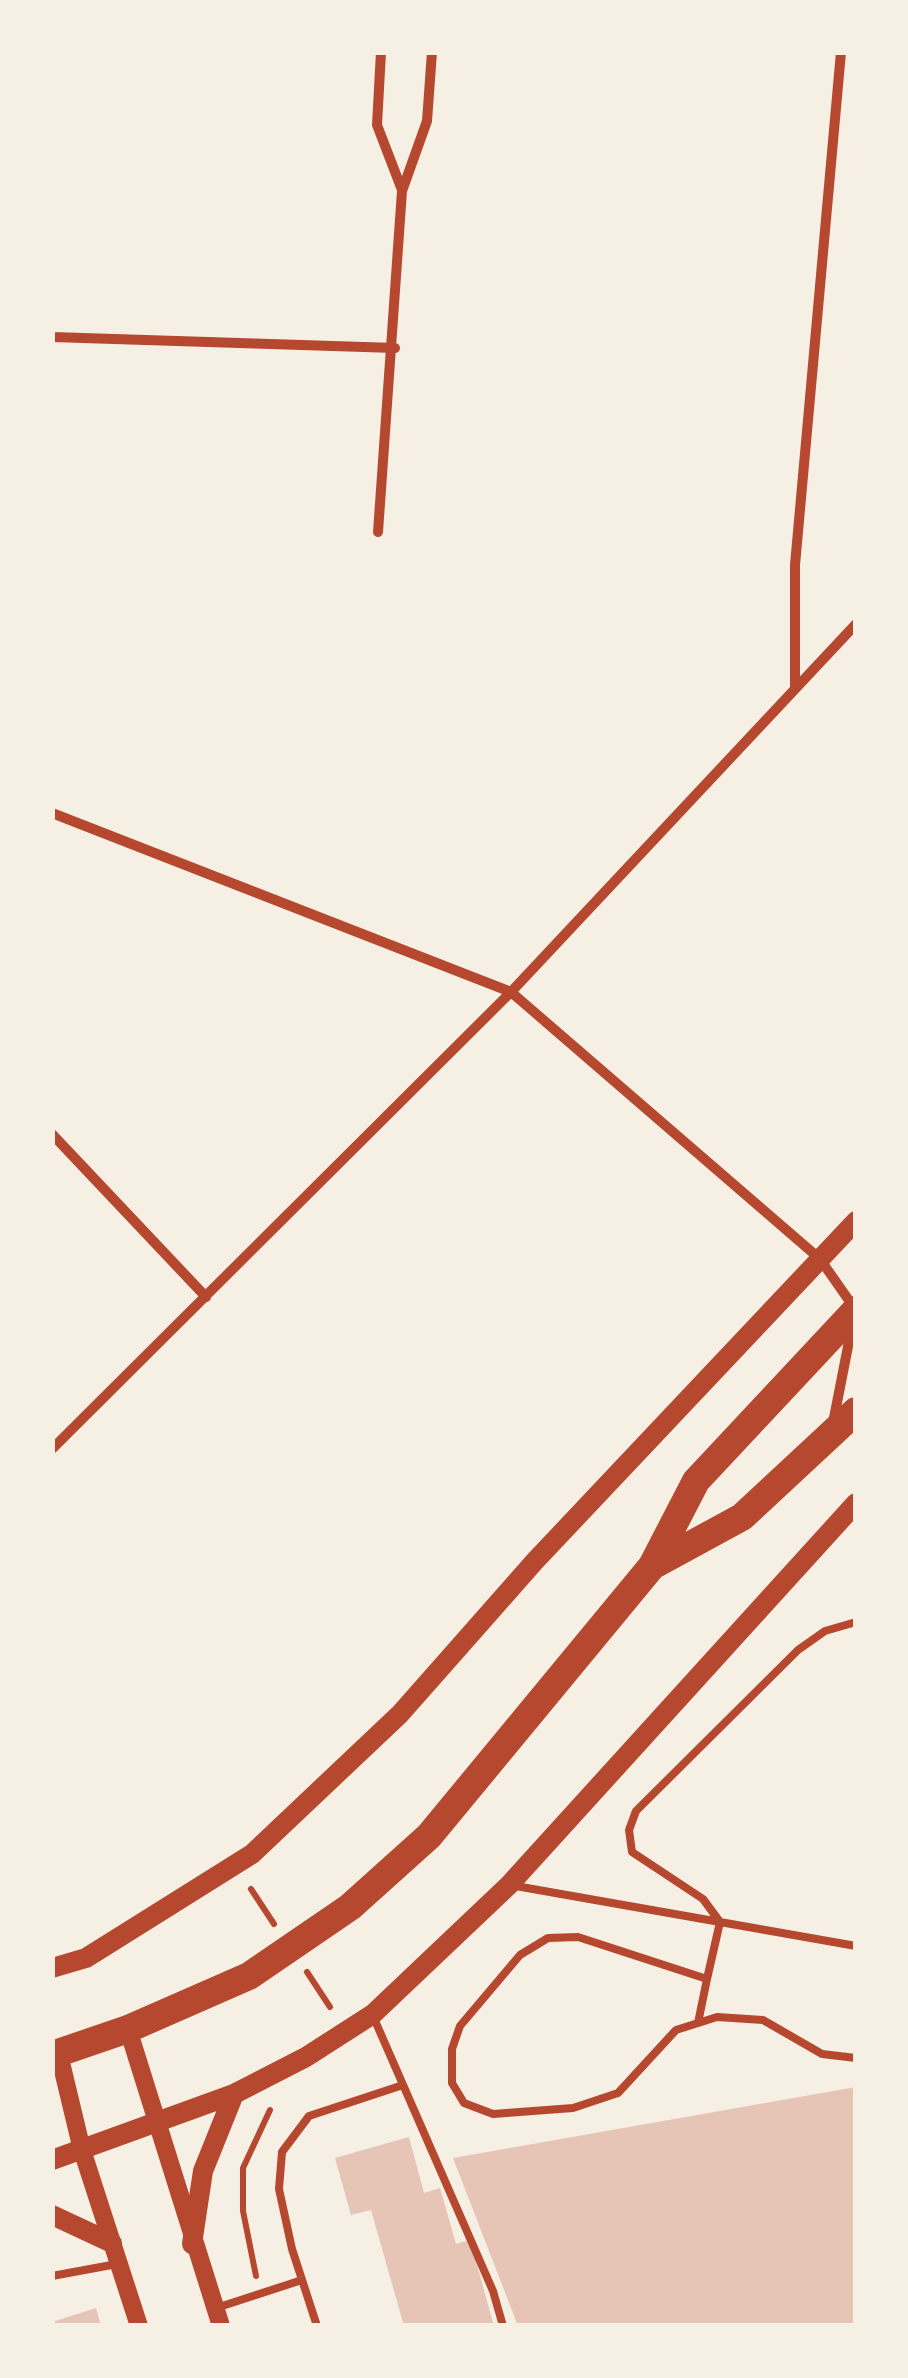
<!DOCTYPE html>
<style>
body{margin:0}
#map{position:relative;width:908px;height:2378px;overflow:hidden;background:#f6efe4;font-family:"Noto Serif",serif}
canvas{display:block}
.frame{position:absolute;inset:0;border:55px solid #f6efe4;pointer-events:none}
</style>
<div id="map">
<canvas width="908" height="2378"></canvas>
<div class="frame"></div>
</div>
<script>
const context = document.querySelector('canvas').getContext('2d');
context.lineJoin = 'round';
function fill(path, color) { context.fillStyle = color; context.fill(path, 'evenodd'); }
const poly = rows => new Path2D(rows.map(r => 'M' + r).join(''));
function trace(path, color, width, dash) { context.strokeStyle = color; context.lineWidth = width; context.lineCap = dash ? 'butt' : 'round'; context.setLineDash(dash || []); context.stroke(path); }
const building = poly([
 [856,2087,856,2326,518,2326,453,2158],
 [409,2137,424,2193,440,2188,456,2244,470,2240,494,2326,404,2326,371,2210,351,2215,335,2158],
 [96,2308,101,2326,52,2326,52,2322]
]);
const path = poly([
 [251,1889,274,1924],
 [307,1972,330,2007],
 [256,2276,243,2211,243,2168,270,2110]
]);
const service = poly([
 [510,1885,856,1946],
 [707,1979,720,1922,703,1899,632,1852,629,1830,636,1811,798,1650,825,1631,856,1622],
 [373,2016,493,2291,503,2326],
 [698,2023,707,1979,578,1937,548,1938,520,1955,460,2026,452,2049,452,2083,464,2103,493,2114,573,2108,618,2093,676,2030,717,2017,763,2020,822,2054,856,2058],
 [52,2276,117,2264],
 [216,2308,302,2280],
 [317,2326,292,2249,279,2189,282,2152,309,2116,403,2085]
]);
const minor = poly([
 [381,52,377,125,402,190],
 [52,337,395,348],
 [378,532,402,191,427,121,432,52],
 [795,687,795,565,841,52],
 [52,813,511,992,820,1259,855,1309],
 [52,1134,206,1297],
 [833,1423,852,1326],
 [52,1449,511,992,856,624]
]);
const tertiary = poly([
 [128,2029,221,2326],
 [59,2054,82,2150,139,2326]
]);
const secondary = poly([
 [52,1968,86,1958,252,1854,400,1714,535,1561,856,1221],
 [52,2160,234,2094,306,2057,373,2014,509,1885,856,1503],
 [52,2215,112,2243],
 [192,2244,203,2171,234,2094]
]);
const trunk = poly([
 [652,1566,742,1517,856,1411],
 [52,2055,128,2029,249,1976,350,1907,429,1836,652,1566,696,1481,856,1310]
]);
fill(building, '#e6c5b7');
trace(path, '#b5482f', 6);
trace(service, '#b5482f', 8);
trace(minor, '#b5482f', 10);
trace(tertiary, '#b5482f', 18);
trace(secondary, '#b5482f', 20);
trace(trunk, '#b5482f', 28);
</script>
